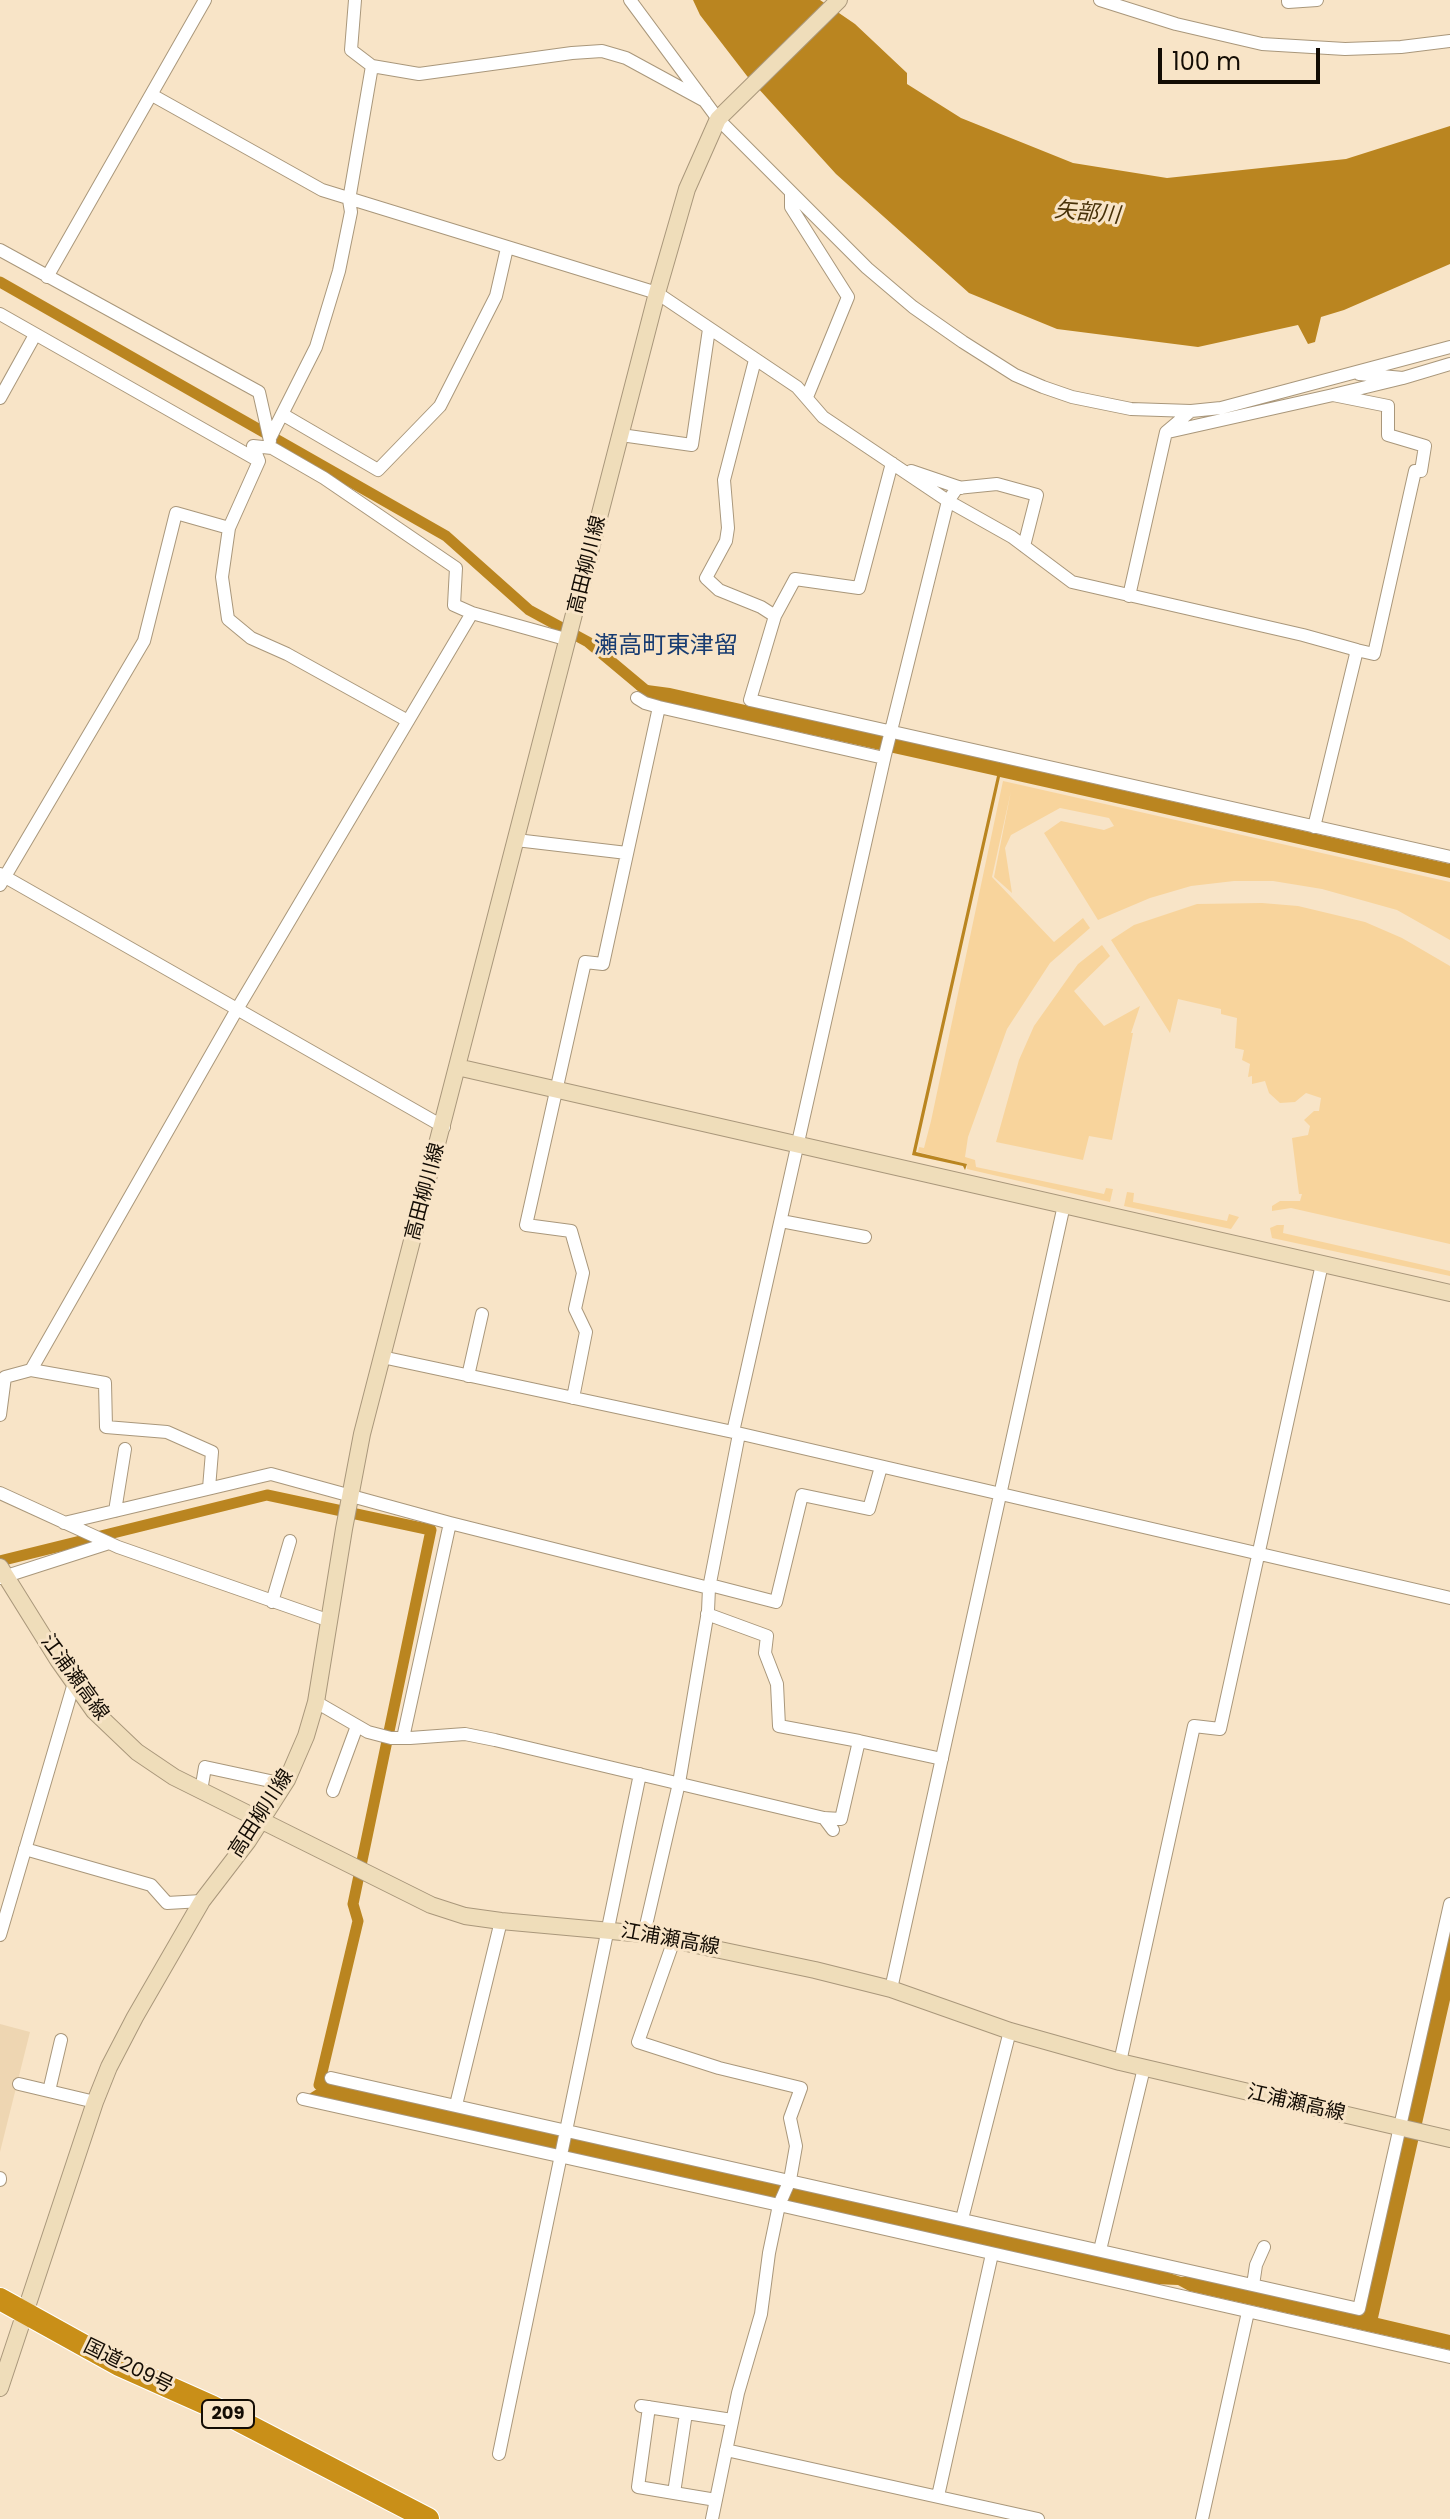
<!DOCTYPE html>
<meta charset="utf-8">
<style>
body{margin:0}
#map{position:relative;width:1450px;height:2519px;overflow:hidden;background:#f8e4c7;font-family:Poppins,sans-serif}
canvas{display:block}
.scale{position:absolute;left:1158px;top:48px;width:162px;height:36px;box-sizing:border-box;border:4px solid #130c04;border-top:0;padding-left:10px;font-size:24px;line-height:28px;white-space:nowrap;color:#130c04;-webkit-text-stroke:6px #f8e4c7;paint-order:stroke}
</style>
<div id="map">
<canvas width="1450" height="2519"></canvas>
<div class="scale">100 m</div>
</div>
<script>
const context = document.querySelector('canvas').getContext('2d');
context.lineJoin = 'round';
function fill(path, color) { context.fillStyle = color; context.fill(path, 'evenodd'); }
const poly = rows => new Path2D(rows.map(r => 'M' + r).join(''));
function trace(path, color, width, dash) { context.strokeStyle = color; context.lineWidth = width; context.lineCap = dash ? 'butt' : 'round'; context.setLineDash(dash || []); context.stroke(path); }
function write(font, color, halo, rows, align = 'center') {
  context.font = font + ' Poppins,"Noto Sans JP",sans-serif'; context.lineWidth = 6; context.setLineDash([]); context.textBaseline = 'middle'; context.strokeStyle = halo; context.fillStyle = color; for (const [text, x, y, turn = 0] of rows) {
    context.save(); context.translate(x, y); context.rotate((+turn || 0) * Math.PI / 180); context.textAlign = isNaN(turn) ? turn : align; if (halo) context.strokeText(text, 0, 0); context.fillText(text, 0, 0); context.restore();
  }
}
const built = poly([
 [0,2024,30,2032,0,2152]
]);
const green = poly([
 [1003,781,1450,882,1450,940,1397,910,1322,889,1273,881,1234,881,1191,886,1150,898,1098,920,1044,833,1061,821,1104,830,1114,826,1109,818,1060,808,1011,835,1005,848,1012,893,994,877,1011,791,992,877,1054,942,1083,918,1090,928,1050,963,1007,1029,968,1137,965,1157,975,1160,976,1167,1104,1194,1106,1188,1113,1189,1110,1202,967,1169,967,1164,918,1152,919,1147,924,1148,931,1121],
 [1262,903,1298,906,1365,922,1402,938,1450,966,1450,1244,1291,1208,1272,1211,1272,1206,1280,1201,1300,1201,1302,1194,1299,1194,1292,1138,1308,1135,1310,1126,1304,1120,1314,1111,1319,1111,1321,1098,1306,1093,1295,1102,1280,1103,1269,1093,1265,1081,1252,1084,1252,1076,1248,1077,1250,1064,1242,1060,1244,1050,1235,1048,1237,1018,1221,1014,1221,1009,1178,999,1170,1033,1111,940,1134,925,1197,904],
 [1102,945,1110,956,1074,991,1104,1026,1140,1006,1131,1033,1133,1033,1112,1140,1089,1136,1083,1160,996,1142,1019,1060,1034,1026,1078,964],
 [1127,1192,1134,1193,1133,1202,1227,1221,1229,1214,1239,1217,1231,1229,1124,1206],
 [1277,1225,1284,1225,1283,1233,1450,1271,1450,1276,1272,1238,1270,1228]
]);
const water = poly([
 [693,0,820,0,855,24,907,73,907,84,961,118,1073,163,1167,178,1346,159,1450,126,1450,264,1344,310,1321,317,1315,342,1308,344,1298,325,1198,347,1057,329,969,293,836,174,747,76,700,15],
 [640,684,670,688,1450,864,1450,878,1000,777,916,1152,967,1164,965,1170,963,1166,912,1155,997,776,650,699,636,689],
 [1450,1931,1450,2000,1378,2318,1450,2335,1450,2350,1189,2291,1178,2285,1155,2284,309,2094,328,2082,1158,2269,1181,2277,1192,2277,1363,2315]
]);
const canal = poly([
 [0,282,446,536,529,610,588,642,649,693],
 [0,1561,267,1495,431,1530,353,1904,358,1921,319,2085,334,2089]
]);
const street = poly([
 [355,0,351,50,372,66,419,74,572,53,602,51,626,58,705,101],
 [630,0,718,119,867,268,913,307,963,342,1015,375,1043,387,1072,397,1131,409,1191,411,1221,408,1450,347],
 [1100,0,1176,24,1262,44,1345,49,1401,47,1450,41],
 [1288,0,1288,2,1317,0],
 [152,95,322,190,657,293,797,387,823,417,948,501,1012,537,1072,582,1303,635,1357,650,1314,827],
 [791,192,791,207,848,297,807,397],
 [0,250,259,392,270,441],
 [47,277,205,0],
 [0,314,259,461],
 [755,360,724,480,728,528,726,541,706,578,719,590,761,607,775,616,750,700,1450,857],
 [1359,374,1403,378,1450,364],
 [0,398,35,335],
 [282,414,378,470,440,406,496,296,507,248],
 [1168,432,1333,395],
 [621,435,692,445,709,329],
 [270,438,316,347,339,271,351,212,349,200,372,66],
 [911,471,961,488],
 [229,528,222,577,228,619,251,638,287,654,408,721],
 [1129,596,1166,432,1191,411],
 [775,616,795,579,859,588,892,463],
 [1352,649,1374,654,1415,471,1421,471,1425,446,1388,435,1388,406,1333,395,1403,378],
 [637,698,645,703,659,707,884,758],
 [516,840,627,853],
 [0,874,444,1127],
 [0,885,144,641,176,513,229,528,259,461,253,446,272,448,324,478,456,568,454,605,472,613,569,640],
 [781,1221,865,1237],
 [382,1357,733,1432,1450,1598],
 [31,1370,236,1011,472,613],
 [468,1376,482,1314],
 [573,1398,586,1332,575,1309,583,1273,571,1231,526,1225,585,962,603,964,659,707],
 [0,1415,5,1377,31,1370,105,1383,106,1427,167,1432,212,1452,209,1488],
 [733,1432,885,755,948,501,957,488,997,484,1037,495,1024,546],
 [0,1493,118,1547,330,1621],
 [115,1511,125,1449],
 [64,1523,271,1474,450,1523,709,1588],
 [0,1578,109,1543],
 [710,1585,776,1602,802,1495,869,1509,881,1467],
 [272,1602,290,1541],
 [707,1614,767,1636,765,1653,777,1684,779,1726,859,1741],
 [316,1702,368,1732,391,1738,410,1738,465,1734,495,1740,824,1818,833,1830],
 [403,1738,450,1523],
 [201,1791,205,1767,284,1784],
 [333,1791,357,1726],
 [824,1818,841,1819,859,1741,942,1759],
 [25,1849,151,1885,167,1903,202,1901],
 [644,1934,679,1783,708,1611,709,1588,739,1434],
 [0,1935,74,1683],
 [674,1940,638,2042,719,2068,801,2088,790,2118,796,2146,790,2180,779,2205,1450,2357],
 [891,1989,1064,1205],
 [1120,2062,1194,1726,1220,1729,1322,1264],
 [331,2078,1359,2309,1450,1904],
 [19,2084,95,2102],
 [49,2091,61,2040],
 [303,2099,779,2205,769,2253,761,2314,738,2393,712,2519],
 [456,2105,501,1921],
 [0,2180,0,2178],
 [962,2219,1010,2031],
 [1100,2250,1144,2068],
 [1253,2285,1256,2265,1264,2247],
 [641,2406,732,2420],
 [649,2407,638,2487,716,2500],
 [726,2450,1038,2519],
 [499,2454,640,1774],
 [674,2493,686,2413],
 [938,2496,992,2254],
 [1202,2519,1248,2312]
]);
const secondary = poly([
 [457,1067,1450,1293],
 [0,1567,58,1660,94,1711,137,1752,174,1777,431,1905,465,1916,501,1921,644,1934,815,1970,891,1989,1010,2031,1120,2062,1450,2139],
 [0,2388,95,2102,109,2067,135,2017,202,1901,248,1841,287,1780,306,1736,316,1702,344,1529,362,1434,657,293,687,189,718,119,839,0]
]);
const highway = poly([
 [0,2299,119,2365,211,2406,428,2519]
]);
const shields = [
 [228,2414,52]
];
const shieldNames = [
 ["209",228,2414]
];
const streetNames = [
 ["高田柳川線",588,565,-76],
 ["高田柳川線",426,1192,-75],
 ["江浦瀬高線",74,1678,54],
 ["高田柳川線",262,1814,-57],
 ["江浦瀬高線",670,1940,10],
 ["江浦瀬高線",1296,2104,13],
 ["国道209号",128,2367,26]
];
const waterNames = [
 ["矢部川",1087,214,5]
];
const quarterNames = [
 ["瀬高町東津留",666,647]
];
fill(built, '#eed6b2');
fill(green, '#f8d49c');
fill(water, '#ba8520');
trace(canal, '#ba8520', 11);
trace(street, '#a9977b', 14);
trace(secondary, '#a9977b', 18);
trace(highway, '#fff', 24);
trace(street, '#fff', 12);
trace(secondary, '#efddba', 16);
trace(highway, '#c98f18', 22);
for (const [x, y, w] of shields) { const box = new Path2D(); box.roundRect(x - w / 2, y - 14, w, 28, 6); context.fillStyle = '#f8e4c7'; context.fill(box); trace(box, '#130c04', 2); }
write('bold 18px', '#130c04', null, shieldNames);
write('20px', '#130c04', '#f8e4c7', streetNames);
write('italic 22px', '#473108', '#f8e4c7', waterNames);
write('24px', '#183c71', '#f8e4c7', quarterNames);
</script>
